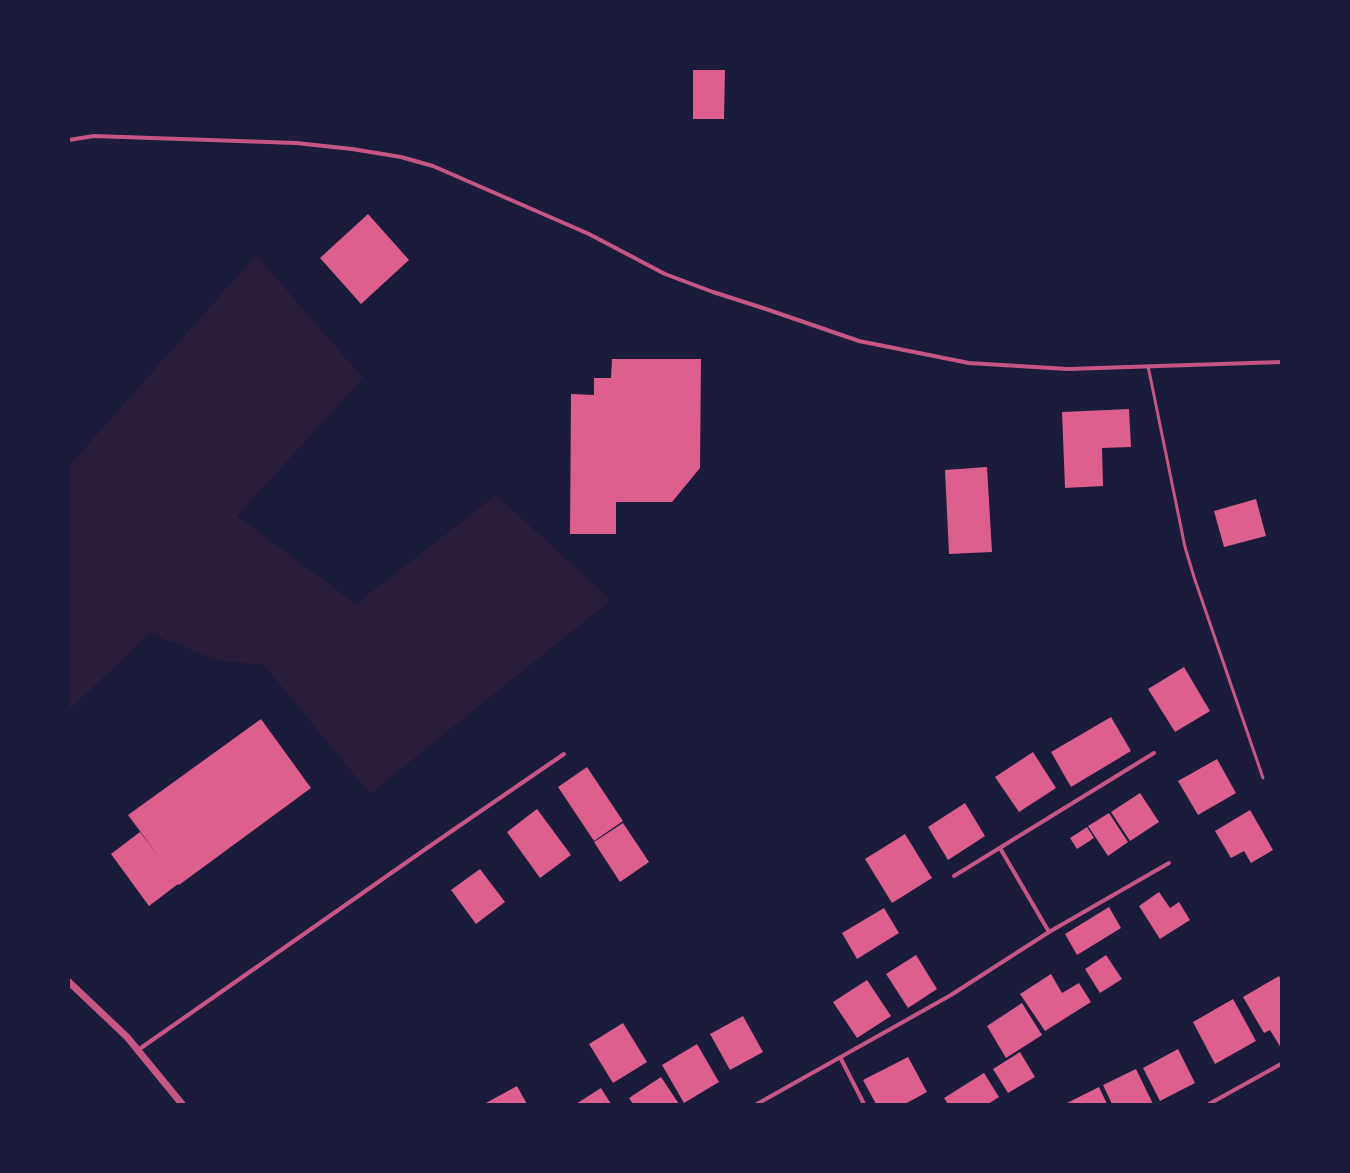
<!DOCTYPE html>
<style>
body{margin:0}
#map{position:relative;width:1350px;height:1173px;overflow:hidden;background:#1b1b3a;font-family:"DejaVu Sans",sans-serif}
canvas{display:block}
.frame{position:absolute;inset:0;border:70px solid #1b1b3a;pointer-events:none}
</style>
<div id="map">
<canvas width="1350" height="1173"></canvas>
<div class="frame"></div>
</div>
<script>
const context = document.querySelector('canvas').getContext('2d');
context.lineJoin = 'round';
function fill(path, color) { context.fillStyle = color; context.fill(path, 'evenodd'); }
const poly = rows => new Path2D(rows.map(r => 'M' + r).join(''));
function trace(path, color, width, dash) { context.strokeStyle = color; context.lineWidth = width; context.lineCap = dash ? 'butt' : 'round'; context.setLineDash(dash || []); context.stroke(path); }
const green = poly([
 [256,255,363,378,237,516,356,604,496,495,611,600,370,794,264,665,215,660,150,633,69,710,69,466]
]);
const building = poly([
 [693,69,725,69,724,119,693,119],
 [368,214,409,260,361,304,320,258],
 [612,359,701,359,700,468,672,502,616,502,616,534,570,534,571,394,594,395,594,378,611,378],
 [1129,409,1131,447,1102,448,1103,486,1065,488,1062,412],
 [987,467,992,552,949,554,945,470],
 [1256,499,1266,536,1224,547,1214,511],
 [1184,667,1210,711,1175,732,1148,689],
 [1111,717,1131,751,1071,787,1051,752],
 [261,719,311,788,179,885,178,884,149,906,111,854,140,832,160,858,128,815],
 [1033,752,1056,788,1019,812,995,777],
 [1217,759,1236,793,1198,815,1178,781],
 [587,767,623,821,594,841,558,787],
 [1140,793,1159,822,1130,841,1111,812],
 [965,803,985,836,948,860,928,827],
 [537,809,571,855,540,878,507,832],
 [1250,810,1273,850,1251,863,1244,851,1231,858,1215,831],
 [1109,813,1128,842,1108,856,1088,826],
 [623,823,649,862,620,882,594,842],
 [1087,827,1094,838,1077,849,1070,838],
 [905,834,932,878,892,903,865,859],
 [480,869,505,902,476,924,451,890],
 [1159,892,1170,908,1179,902,1190,920,1160,939,1139,906],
 [1109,907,1121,928,1077,955,1065,934],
 [884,908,899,933,857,959,842,933],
 [916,955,937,989,908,1008,886,974],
 [1106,955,1122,979,1100,993,1085,969],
 [1051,974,1062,993,1079,983,1091,1002,1045,1031,1020,994],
 [1279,976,1281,980,1281,1048,1270,1030,1264,1033,1243,997],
 [867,980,891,1016,857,1038,833,1002],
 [1233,999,1256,1041,1215,1064,1193,1022],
 [1022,1003,1042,1035,1006,1058,987,1026],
 [743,1016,763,1052,730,1070,710,1034],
 [623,1023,647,1062,613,1083,589,1044],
 [697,1044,719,1082,684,1103,662,1065],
 [1178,1049,1195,1083,1160,1101,1143,1068],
 [1020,1052,1035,1077,1008,1093,993,1069],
 [908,1057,927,1092,905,1104,876,1104,863,1080],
 [1136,1069,1153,1104,1112,1104,1103,1085],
 [984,1073,999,1097,988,1104,948,1104,944,1098],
 [661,1077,679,1104,633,1104,629,1098],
 [517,1086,527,1104,484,1104],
 [1099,1087,1107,1104,1065,1104],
 [601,1088,611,1104,576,1104]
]);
const service = poly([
 [1148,366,1185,547,1194,577,1263,778]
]);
const minor = poly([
 [69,140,94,136,296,143,352,149,401,157,433,166,589,234,665,274,713,292,766,309,859,341,969,363,1068,369,1281,362],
 [1000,848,1049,932],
 [954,876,1154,753],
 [138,1050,427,848,564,754],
 [840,1057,864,1104],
 [757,1104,951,995,1049,932,1169,863],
 [1209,1104,1281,1064]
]);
const tertiary = poly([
 [69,982,127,1037,182,1104]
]);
fill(green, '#2a1e3b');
fill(building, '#dd5f8e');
trace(service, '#c65784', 3);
trace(minor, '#c65784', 4);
trace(tertiary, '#c65784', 7);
</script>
